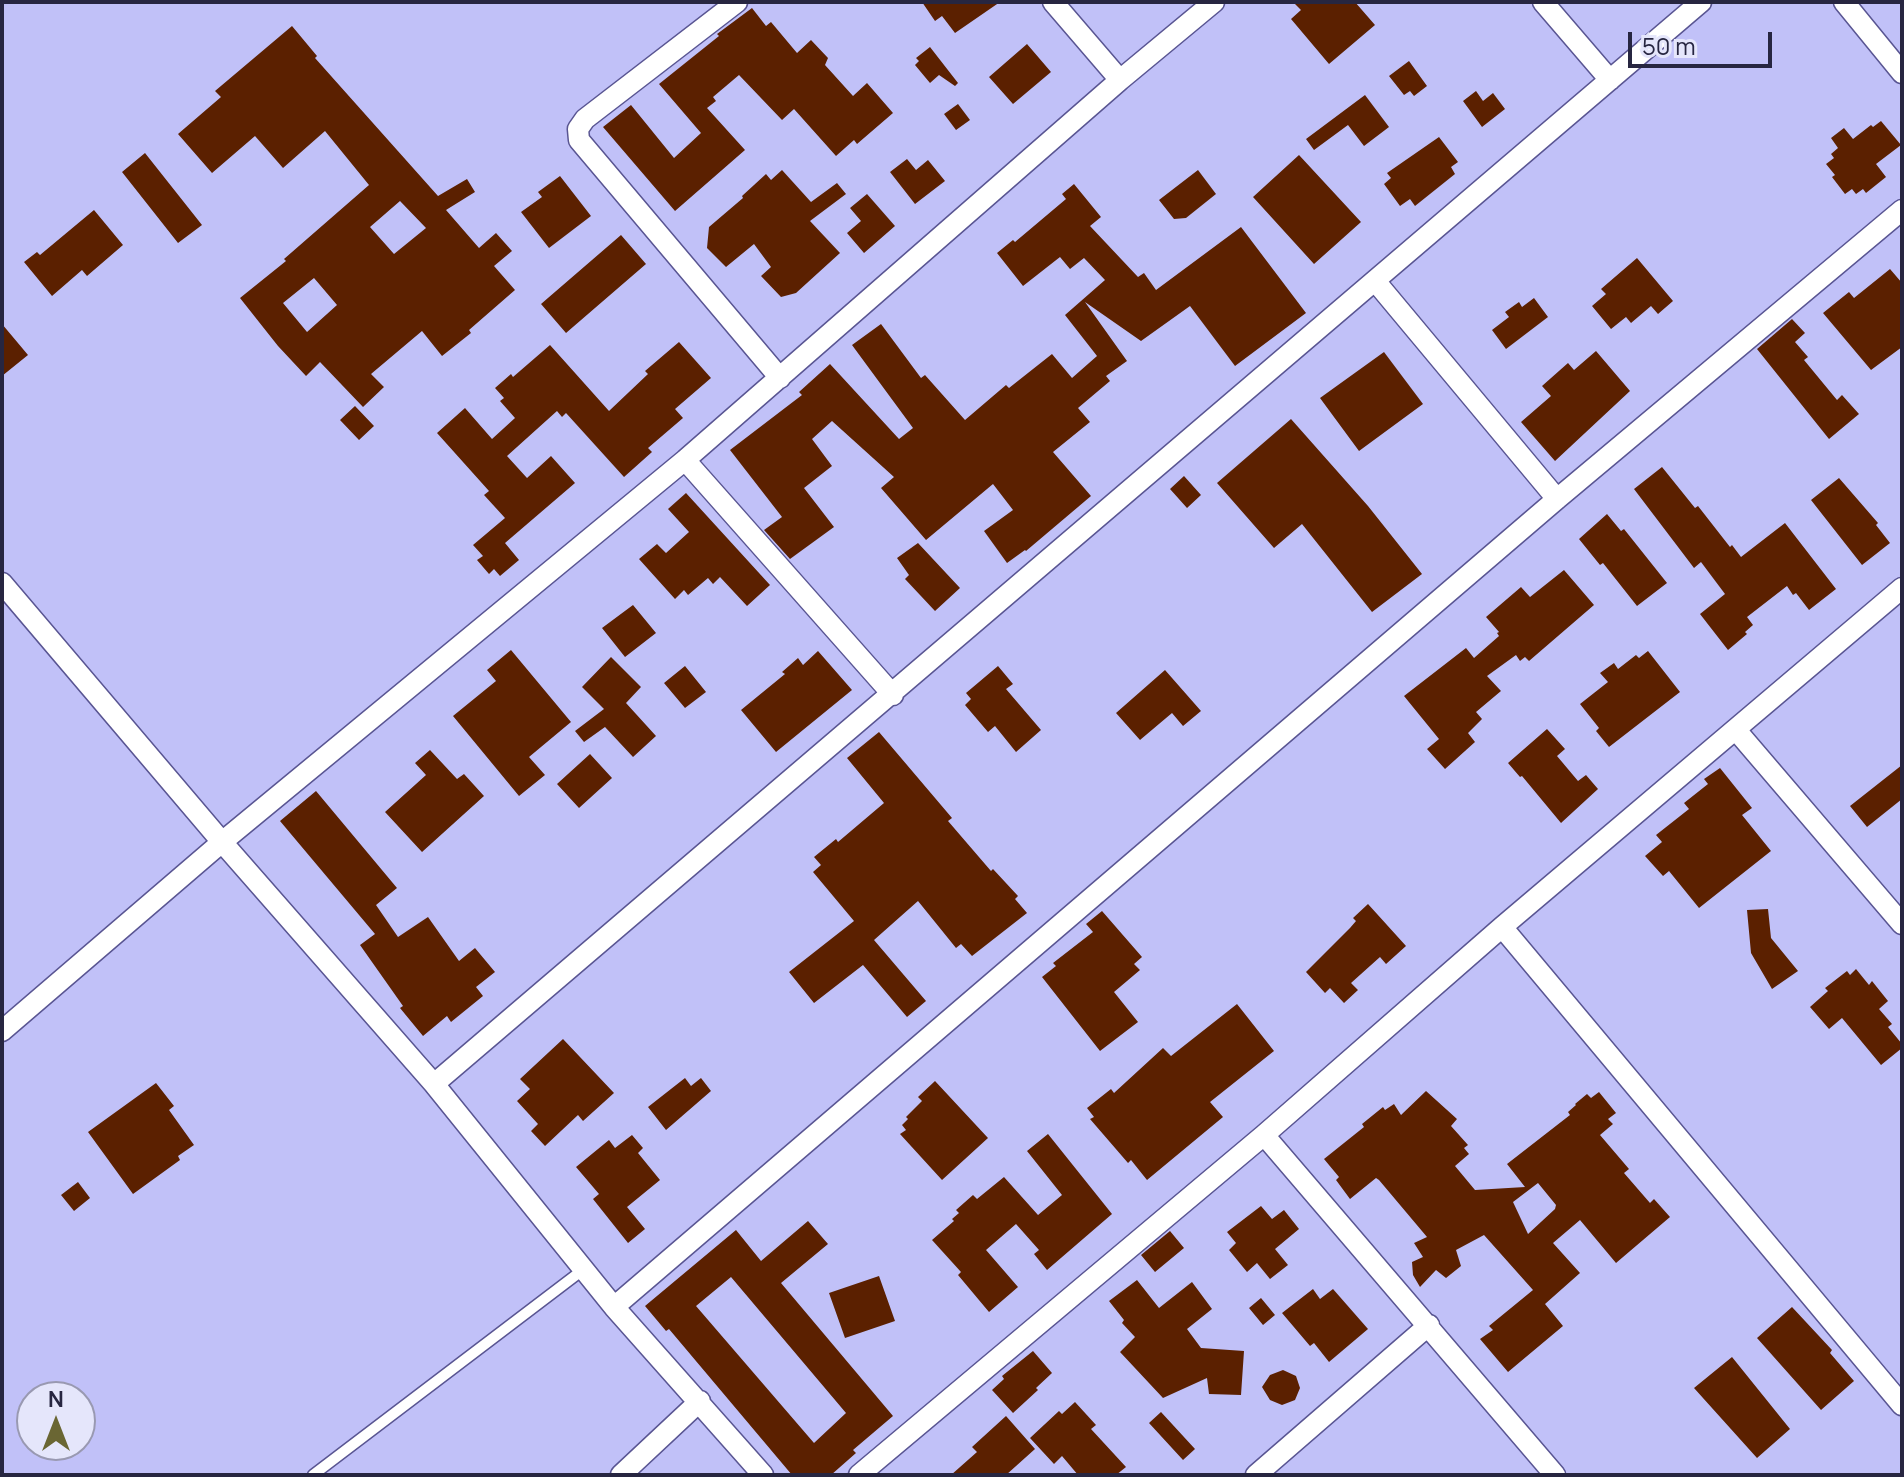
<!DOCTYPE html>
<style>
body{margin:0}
#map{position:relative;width:1904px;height:1477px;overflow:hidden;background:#c1c1f8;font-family:Manrope,sans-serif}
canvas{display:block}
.frame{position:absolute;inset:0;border:4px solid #272641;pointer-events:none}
.north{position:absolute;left:16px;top:1381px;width:80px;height:80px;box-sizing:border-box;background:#e5e6fb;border:2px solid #9999b1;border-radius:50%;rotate:0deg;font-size:22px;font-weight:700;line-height:32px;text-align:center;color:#272641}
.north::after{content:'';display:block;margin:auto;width:28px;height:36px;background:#6a6633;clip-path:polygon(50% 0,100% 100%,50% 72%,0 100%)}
.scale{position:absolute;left:1628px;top:32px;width:144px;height:36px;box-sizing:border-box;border:4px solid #272641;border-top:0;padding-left:10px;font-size:24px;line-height:28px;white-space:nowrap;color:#272641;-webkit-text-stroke:6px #e5e6fb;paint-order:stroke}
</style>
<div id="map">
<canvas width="1904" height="1477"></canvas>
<div class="frame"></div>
<div class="north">N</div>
<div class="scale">50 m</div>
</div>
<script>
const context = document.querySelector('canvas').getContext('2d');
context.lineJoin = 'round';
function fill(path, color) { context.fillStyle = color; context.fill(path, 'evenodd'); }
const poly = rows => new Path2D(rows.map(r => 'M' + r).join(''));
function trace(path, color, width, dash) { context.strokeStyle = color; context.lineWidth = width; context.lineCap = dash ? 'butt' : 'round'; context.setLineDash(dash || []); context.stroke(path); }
const building = poly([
 [922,2,1000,2,955,33,942,16,935,21],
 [1293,2,1355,2,1375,25,1329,64,1291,19,1301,10],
 [752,8,766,26,771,22,797,53,811,40,828,58,825,65,853,96,867,83,893,113,857,144,854,140,836,156,794,109,782,120,739,75,713,97,716,101,707,108,745,150,675,211,603,127,631,105,674,158,701,133,659,84,719,36,717,34],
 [292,26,317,56,315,58,438,196,467,179,475,192,446,210,479,248,496,233,512,251,494,266,515,290,469,330,471,333,442,356,422,331,371,374,384,387,363,407,320,362,306,376,278,346,240,298,286,261,284,259,369,185,325,131,283,168,255,136,212,173,178,134,221,97,215,91],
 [400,201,426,228,394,254,370,227],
 [314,278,337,305,307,332,283,303],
 [1027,44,1051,72,1013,104,989,77],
 [930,47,958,83,955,86,939,75,930,83,915,65,919,61,916,58],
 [1409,61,1427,86,1414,96,1410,91,1404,95,1389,76],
 [1476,91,1483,101,1493,93,1505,109,1482,127,1463,101],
 [1365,95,1389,127,1364,146,1348,125,1314,150,1306,139],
 [958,104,970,120,956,130,944,114],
 [1881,121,1901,145,1876,164,1886,177,1866,193,1863,189,1856,194,1852,189,1845,194,1832,177,1835,175,1826,164,1834,158,1831,154,1838,148,1831,138,1844,128,1853,139,1871,125,1873,127],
 [1439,137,1458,162,1451,167,1455,174,1415,206,1410,199,1400,206,1384,184,1391,178,1387,173],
 [145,153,202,225,178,243,122,172],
 [1299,155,1361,222,1314,264,1253,197],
 [907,159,916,170,928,160,945,181,915,204,890,172],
 [782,170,811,202,837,183,846,194,810,221,840,253,796,293,781,297,761,276,771,267,754,244,726,267,707,248,709,227,743,198,742,196,766,174,771,180],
 [1198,170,1216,194,1186,218,1174,219,1159,200],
 [560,176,591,216,549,248,521,212,542,197,538,192],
 [1074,184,1101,217,1090,226,1138,277,1144,273,1156,290,1241,227,1306,313,1235,366,1190,306,1141,341,1085,302,1127,361,1106,376,1110,381,1078,408,1090,422,1053,452,1091,496,1026,551,1025,550,1007,563,984,531,1013,510,993,484,926,540,881,488,894,477,832,421,812,439,832,466,804,488,834,527,790,559,764,530,782,517,730,450,802,395,799,392,830,364,899,439,913,428,852,345,881,324,921,378,925,375,965,420,1006,385,1009,388,1052,354,1072,378,1097,356,1065,315,1105,280,1084,258,1070,269,1060,257,1023,286,997,253,1013,240,1015,242,1066,199,1062,194],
 [867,194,895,226,864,253,847,233,861,221,850,208],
 [94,210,123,245,87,276,82,270,52,296,24,262,37,252,40,255],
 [621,235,646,264,566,333,541,304],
 [1637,258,1673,301,1658,314,1651,306,1631,323,1626,317,1611,329,1592,306,1606,294,1601,289],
 [1890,269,1902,283,1902,347,1871,370,1823,313,1849,292,1854,298],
 [1534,298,1548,317,1506,349,1492,330,1509,317,1505,312,1519,302,1522,307],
 [1792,319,1805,333,1795,342,1808,357,1804,360,1837,400,1842,395,1859,414,1829,439,1757,349],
 [2,324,28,355,2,376],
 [679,342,711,378,675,409,683,418,648,448,652,452,624,477,566,413,562,417,557,411,507,456,527,478,551,456,575,483,505,543,519,560,500,576,494,569,489,574,477,560,483,556,473,545,505,518,484,495,489,491,437,433,465,408,492,439,515,418,500,401,504,398,495,388,511,374,513,377,550,345,609,411,648,374,645,371],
 [1596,351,1630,391,1555,461,1521,422,1551,396,1542,386,1568,363,1574,370],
 [1384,352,1423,404,1359,451,1320,398],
 [355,406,374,426,359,440,340,420],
 [1291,419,1368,506,1422,574,1372,612,1302,524,1274,548,1217,483],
 [1662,467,1695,508,1698,506,1730,547,1732,545,1741,557,1785,523,1836,589,1809,610,1796,593,1793,595,1787,586,1747,617,1753,625,1745,632,1747,634,1728,650,1700,614,1725,594,1701,562,1694,568,1634,489],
 [1184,476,1201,495,1187,508,1170,489],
 [1839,478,1878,523,1876,525,1890,543,1862,565,1811,500],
 [686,493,770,585,747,606,720,577,713,584,708,578,688,595,684,590,675,599,639,559,657,544,666,553,689,532,668,509],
 [1607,514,1621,531,1624,529,1667,583,1637,606,1603,563,1600,565,1579,539],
 [918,543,960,588,935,611,905,579,909,575,897,558],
 [1564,570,1594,605,1529,661,1525,657,1520,661,1516,655,1487,676,1501,691,1476,712,1482,719,1468,733,1475,742,1445,769,1427,749,1439,739,1404,696,1466,648,1474,658,1499,636,1497,633,1499,632,1486,617,1521,587,1530,597],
 [633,605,656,633,625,657,602,628],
 [511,650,571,722,529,757,545,775,519,796,453,716,496,681,487,670],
 [818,651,852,690,776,752,741,710,785,674,782,672,798,658,803,665],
 [1648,651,1680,692,1609,747,1596,731,1599,728,1580,704,1608,682,1600,673,1614,663,1618,669,1636,655,1639,658],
 [611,657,641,687,626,703,656,736,633,757,605,727,584,742,575,731,604,709,582,687],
 [685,666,706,692,685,708,664,683],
 [998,666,1013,684,1006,689,1041,730,1016,752,995,726,988,732,965,705,971,699,966,693],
 [1165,670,1201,711,1183,726,1172,713,1140,740,1116,713],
 [1547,729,1565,749,1557,756,1578,781,1586,775,1598,789,1561,823,1522,776,1520,777,1508,763],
 [879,732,952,818,948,821,991,871,993,869,1018,896,1015,899,1027,913,972,956,961,944,956,948,918,901,874,940,926,1001,907,1017,863,965,814,1003,789,972,854,921,813,872,821,865,814,857,836,839,838,842,884,803,847,758],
 [430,750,457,779,464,774,484,796,422,852,385,812,426,775,415,763],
 [590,754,612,778,579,808,557,784],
 [1902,765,1902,799,1867,827,1850,806],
 [1720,768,1752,808,1742,815,1771,851,1699,908,1669,871,1663,876,1645,856,1662,842,1656,835,1689,809,1684,803,1708,784,1704,779],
 [316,791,397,888,376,905,398,937,428,917,459,961,475,948,495,972,476,987,483,996,451,1022,447,1016,423,1036,400,1008,403,1006,360,945,375,934,280,821],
 [1368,904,1406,946,1386,964,1380,957,1351,983,1358,990,1344,1003,1330,988,1325,993,1306,972,1350,928,1356,921,1353,918],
 [1768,909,1771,938,1798,971,1772,989,1751,953,1747,910],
 [1102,911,1142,957,1134,964,1140,970,1114,992,1138,1022,1100,1051,1042,977,1056,966,1053,963,1093,932,1086,924],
 [1856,969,1869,985,1872,981,1888,1001,1879,1009,1892,1024,1888,1027,1902,1044,1902,1048,1881,1065,1842,1018,1829,1029,1810,1007,1828,991,1825,988,1847,971,1850,975],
 [1237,1004,1274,1051,1210,1102,1223,1117,1147,1180,1131,1160,1128,1163,1090,1119,1094,1117,1087,1108,1111,1089,1114,1093,1163,1048,1171,1056],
 [563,1039,614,1093,583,1121,578,1115,545,1146,531,1131,538,1124,517,1101,530,1089,520,1079],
 [685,1078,691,1086,701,1078,711,1091,666,1130,648,1107],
 [935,1081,988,1138,942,1180,900,1134,906,1130,902,1125,908,1119,906,1117,922,1101,918,1097],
 [156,1083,174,1106,169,1110,194,1145,178,1156,180,1160,133,1194,88,1132],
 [1426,1091,1457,1119,1451,1126,1468,1145,1464,1148,1469,1154,1455,1166,1475,1190,1525,1187,1507,1164,1570,1115,1568,1112,1576,1105,1575,1104,1587,1094,1591,1098,1599,1092,1616,1113,1608,1119,1613,1124,1600,1135,1629,1169,1624,1173,1650,1203,1654,1199,1670,1217,1616,1263,1580,1220,1553,1243,1580,1273,1545,1304,1563,1326,1508,1372,1480,1339,1493,1330,1489,1326,1533,1290,1484,1235,1456,1250,1461,1266,1446,1278,1436,1270,1420,1287,1413,1275,1412,1262,1423,1257,1414,1243,1427,1237,1379,1180,1376,1178,1350,1199,1336,1180,1339,1177,1324,1159,1364,1127,1362,1124,1383,1107,1385,1110,1394,1104,1401,1115],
 [1538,1183,1556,1205,1555,1209,1528,1234,1513,1202],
 [1048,1134,1112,1214,1047,1270,1034,1254,1039,1250,1016,1224,986,1250,1018,1287,989,1312,958,1275,961,1272,932,1240,954,1221,952,1219,959,1213,956,1210,973,1195,977,1199,1004,1177,1038,1215,1062,1195,1027,1151],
 [632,1135,643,1148,638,1153,660,1180,627,1207,645,1229,628,1243,593,1199,599,1194,576,1167,609,1140,615,1148],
 [78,1182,90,1198,74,1211,61,1195],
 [1261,1206,1272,1219,1284,1210,1299,1229,1275,1249,1288,1265,1270,1279,1257,1263,1247,1272,1229,1250,1236,1243,1227,1232],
 [808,1221,828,1244,781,1283,893,1416,853,1450,856,1453,831,1475,792,1475,669,1329,666,1331,645,1306,736,1230,761,1261],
 [731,1277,846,1413,814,1443,696,1306],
 [1170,1231,1184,1248,1155,1272,1141,1255],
 [879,1276,895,1321,845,1338,829,1293],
 [1137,1280,1159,1308,1192,1282,1212,1309,1187,1329,1201,1348,1244,1351,1241,1395,1209,1394,1207,1378,1163,1398,1120,1352,1135,1337,1122,1323,1124,1320,1109,1301],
 [1313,1289,1320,1299,1333,1289,1368,1329,1329,1362,1314,1343,1310,1346,1282,1313],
 [1261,1298,1275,1315,1263,1325,1249,1308],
 [1792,1307,1832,1350,1830,1353,1854,1381,1821,1410,1757,1338],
 [1033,1351,1052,1373,1036,1388,1038,1390,1013,1413,992,1390,1004,1379,1002,1376],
 [1732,1357,1790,1429,1757,1458,1694,1388],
 [1283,1370,1296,1376,1300,1388,1295,1400,1282,1405,1270,1400,1262,1387,1270,1375],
 [1075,1402,1096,1425,1091,1429,1126,1467,1116,1475,1078,1475,1062,1456,1054,1464,1030,1438,1059,1411,1062,1414],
 [1161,1412,1195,1449,1183,1460,1149,1423],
 [1006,1416,1035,1449,1006,1475,951,1475,977,1452,972,1447]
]);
const service = poly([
 [313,1475,584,1269]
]);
const minor = poly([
 [737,2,585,119,578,129,579,140,780,378],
 [1053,2,1120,80],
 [1543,2,1610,80],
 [1844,2,1902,73],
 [1376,282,1557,499],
 [685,460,893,695],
 [2,583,222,842,434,1084,614,1307,763,1475],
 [1736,730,1902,924],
 [1502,927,1902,1405],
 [2,1031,222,842,685,460,1120,80,1214,2],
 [434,1084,1701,2],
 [1264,1135,1555,1475],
 [614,1307,1557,499,1902,210],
 [621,1475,700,1401],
 [859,1475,1264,1135,1502,927,1902,588],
 [1256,1475,1429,1325]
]);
fill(building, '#5b2000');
trace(service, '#595592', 13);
trace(minor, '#595592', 23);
trace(service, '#fff', 10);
trace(minor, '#fff', 20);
</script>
